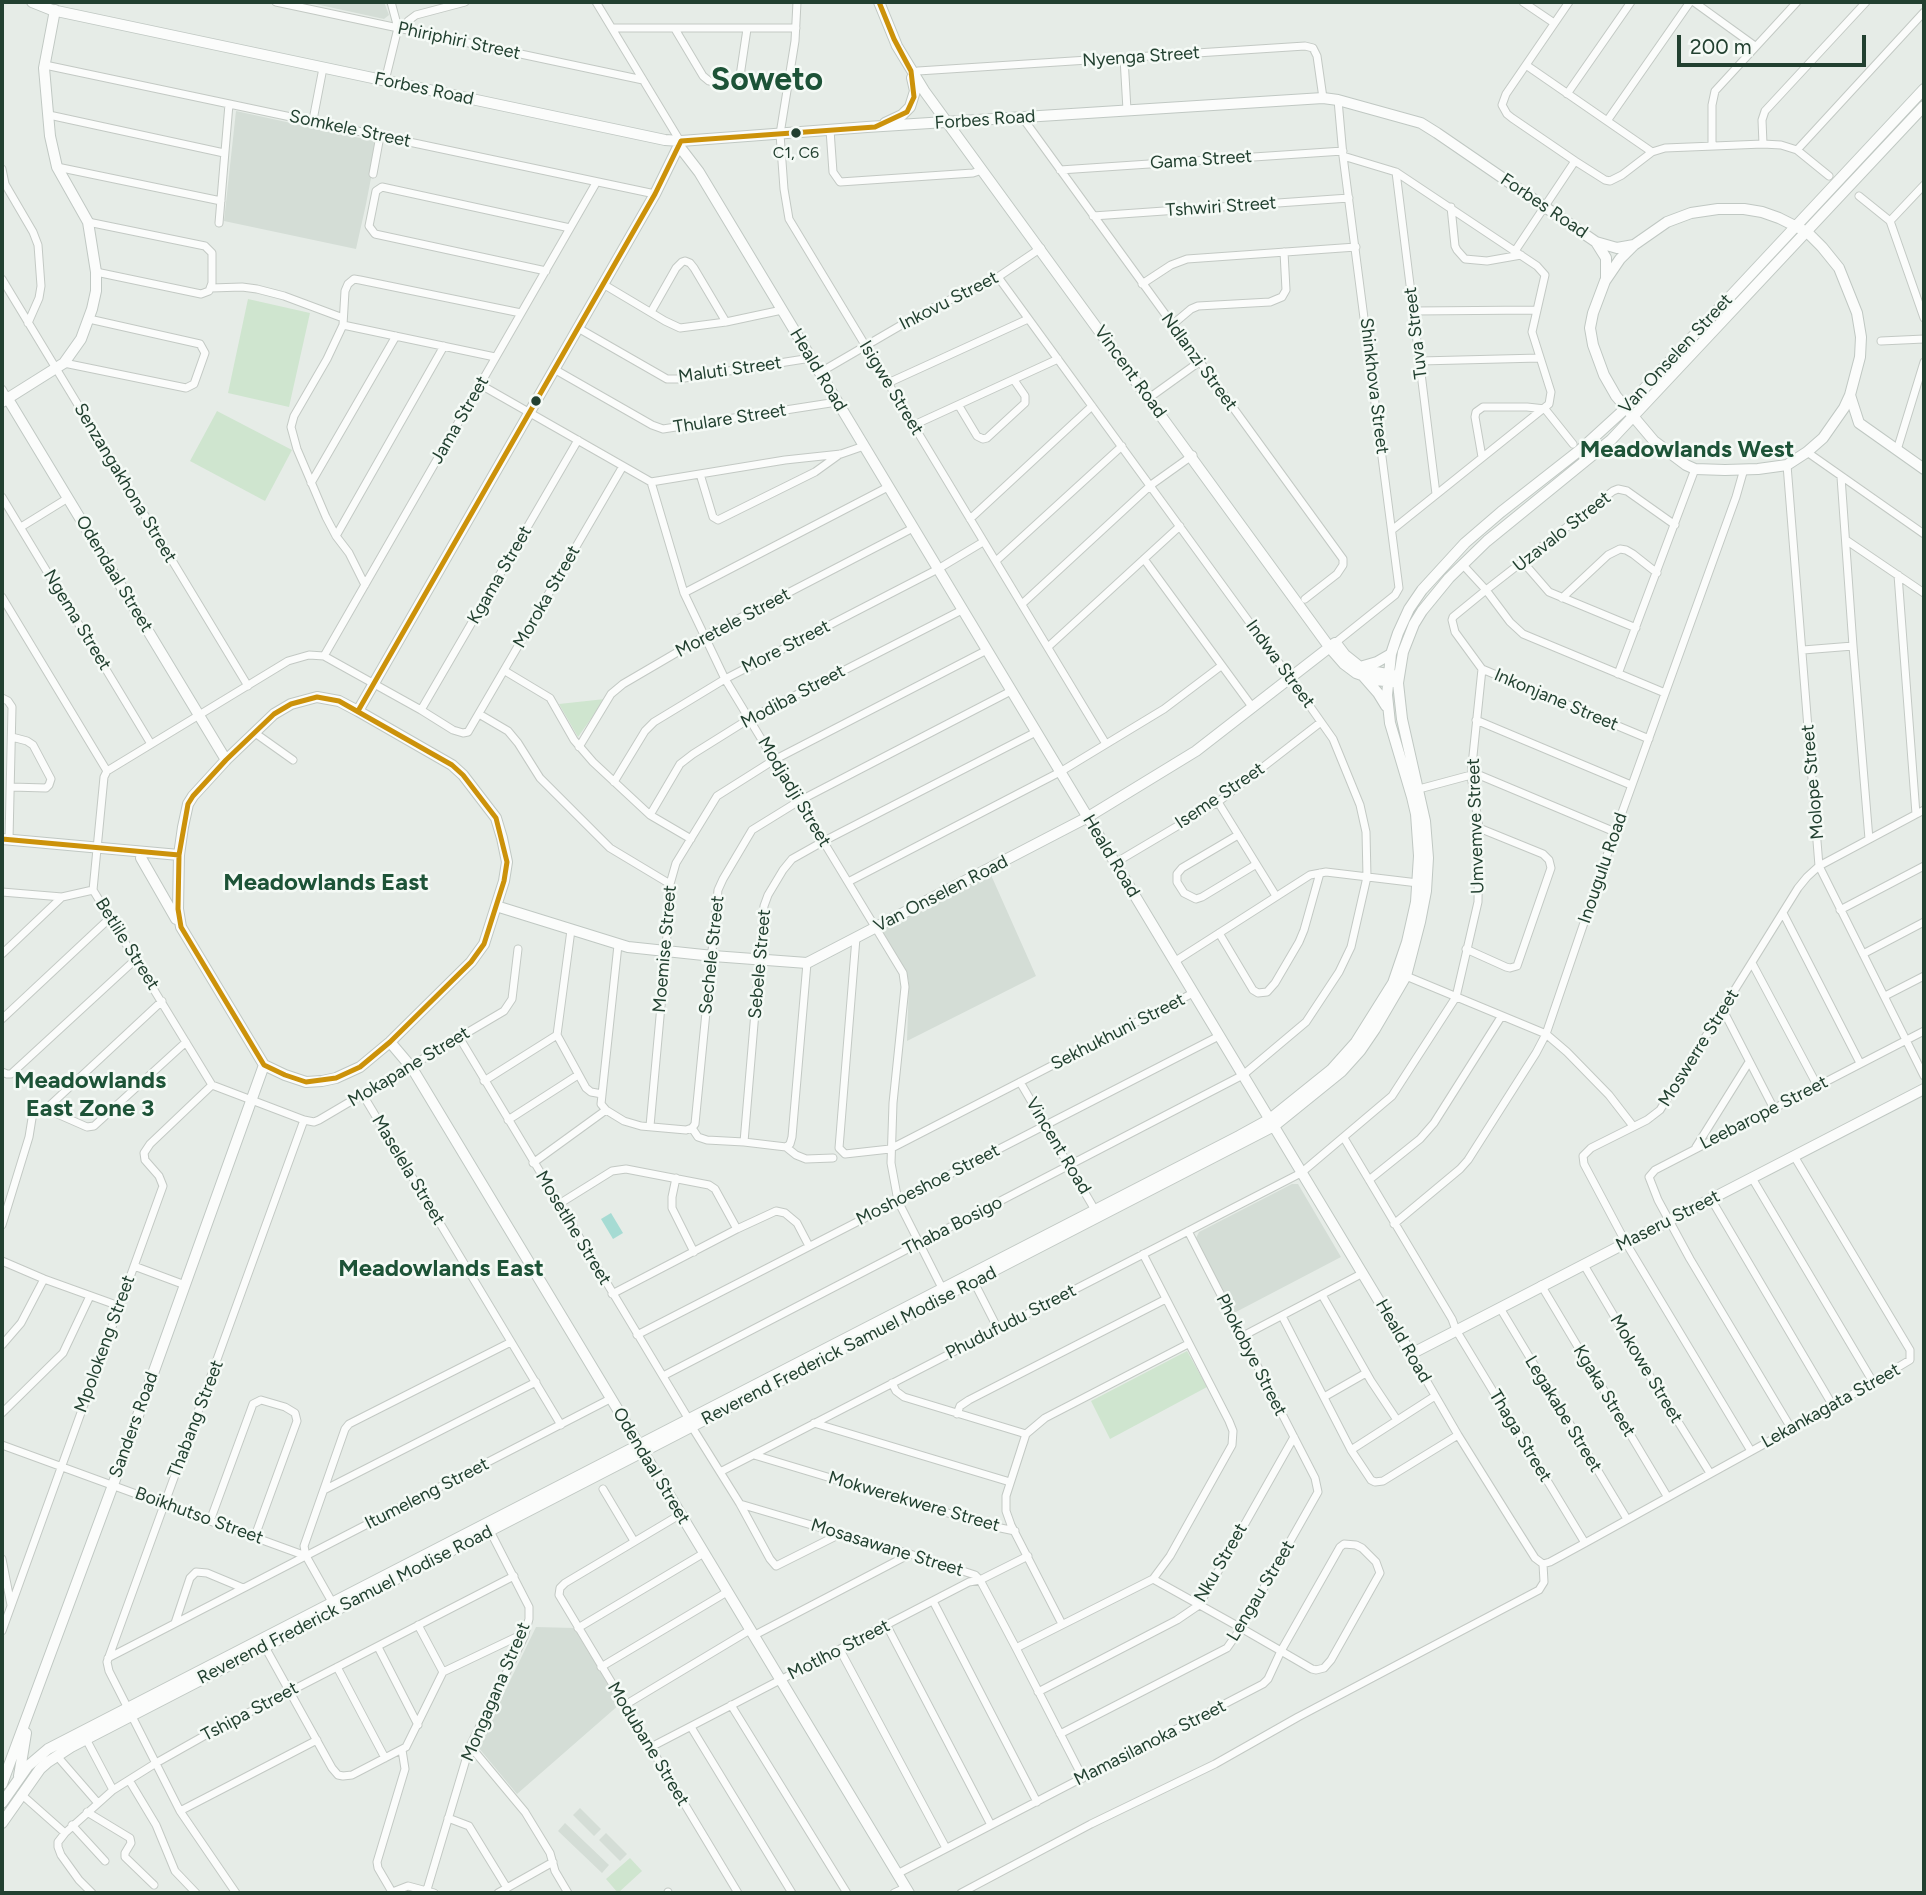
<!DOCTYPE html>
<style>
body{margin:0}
#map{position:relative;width:1926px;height:1895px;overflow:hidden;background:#e6ece7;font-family:Figtree,sans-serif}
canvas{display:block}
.frame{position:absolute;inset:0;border:4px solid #224030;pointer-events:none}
.scale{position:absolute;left:1677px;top:35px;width:189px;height:32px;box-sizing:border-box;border:4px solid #224030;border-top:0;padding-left:9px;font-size:21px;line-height:24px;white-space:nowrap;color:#224030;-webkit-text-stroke:5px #f5faf6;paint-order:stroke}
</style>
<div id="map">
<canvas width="1926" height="1895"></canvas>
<div class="frame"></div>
<div class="scale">200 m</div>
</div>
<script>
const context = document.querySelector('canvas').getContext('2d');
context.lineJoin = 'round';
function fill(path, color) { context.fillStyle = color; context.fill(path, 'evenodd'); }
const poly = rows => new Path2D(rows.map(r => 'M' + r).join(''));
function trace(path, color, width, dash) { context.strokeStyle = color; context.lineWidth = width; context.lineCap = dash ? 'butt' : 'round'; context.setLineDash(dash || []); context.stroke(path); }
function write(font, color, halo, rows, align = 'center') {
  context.font = font + ' Figtree,sans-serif'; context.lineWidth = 5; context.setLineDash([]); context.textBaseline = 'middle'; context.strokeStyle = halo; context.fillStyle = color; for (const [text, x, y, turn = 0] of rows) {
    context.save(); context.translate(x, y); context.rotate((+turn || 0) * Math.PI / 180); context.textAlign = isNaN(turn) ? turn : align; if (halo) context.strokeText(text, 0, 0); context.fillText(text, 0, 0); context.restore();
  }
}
const built = poly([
 [306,2,384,2,389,15,384,19],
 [236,111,378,142,366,204,356,249,224,221],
 [991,875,1036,976,907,1041,909,981,880,930],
 [1292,1184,1298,1184,1341,1257,1234,1313,1196,1238,1199,1232],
 [536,1627,574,1628,620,1704,517,1794,478,1747],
 [580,1808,601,1829,594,1836,573,1815],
 [565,1823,609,1865,602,1873,558,1831],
 [606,1833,627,1854,620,1861,599,1840]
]);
const green = poly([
 [248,299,310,313,289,407,228,393],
 [217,411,292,450,265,501,190,461],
 [605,699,578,737,559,704],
 [1187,1351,1207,1387,1110,1439,1091,1401],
 [630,1858,642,1871,618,1893,606,1879]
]);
const water = poly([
 [611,1213,623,1233,613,1239,601,1219]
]);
const street = poly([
 [276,2,643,80],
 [596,2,680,141],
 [797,2,795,41,780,134,784,189,789,219,1106,744],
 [1523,2,1554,23],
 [1569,2,1506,94,1502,105,1507,114,1512,118,1575,161,1605,180,1610,181,1622,175,1652,152,1665,148,1763,144,1781,145,1797,150,1829,176],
 [1694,2,1755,46],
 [612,28,796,28],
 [405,29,408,21,416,15,465,2],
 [675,29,703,76,709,81,719,84,734,83,740,76,747,29],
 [1124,58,1127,110],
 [45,65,655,194],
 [1526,65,1652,152],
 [918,71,1305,46,1313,48,1317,56,1323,98],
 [385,81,398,28,391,2],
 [1567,94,1631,2],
 [49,115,224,153],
 [1022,117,1343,559,1343,565,1337,574,1305,599],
 [313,120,323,68],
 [1607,121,1690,2],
 [830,130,833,172,840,182,973,173,982,170],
 [1763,144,1762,120,1765,111,1866,2],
 [1712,145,1712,105,1715,91,1797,2],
 [1797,150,1924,12],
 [1343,156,1396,172,1537,266,1545,275,1532,332,1551,392,1549,404,1392,530],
 [57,167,221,201],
 [2,169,5,184,33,232,38,245,41,286,39,298,28,323],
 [1060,170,1343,151],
 [1396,172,1436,494],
 [373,174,380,136],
 [1859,196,1890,221,1924,318],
 [1451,207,1455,246,1457,250,1465,259,1487,261,1521,255],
 [1093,216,1349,198],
 [1890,221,1924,185],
 [88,222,205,246,212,253,212,283,209,291,201,294,96,272],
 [219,223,229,104],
 [1515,251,1575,161],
 [546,271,375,234,369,226,376,191,382,187,570,228],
 [2,279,248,686],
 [603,284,665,321,680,328,726,322,782,310],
 [1142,284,1171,265,1187,259,1356,247],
 [211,288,242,287,257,289,284,296,343,318],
 [1414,311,1537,310],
 [651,312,676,268,682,262,685,261,690,263,694,268,726,322],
 [343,325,495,357],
 [1172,325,1191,309,1198,306,1270,302,1282,297,1286,290,1284,252],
 [578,328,667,379,678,379,811,358],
 [1881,341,1924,339],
 [1420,361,1540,358],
 [64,363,186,388,194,384,205,353,200,344,89,319],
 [554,369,652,425,663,429,837,402],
 [819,373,922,313,998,277,1041,248],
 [888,383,1028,319],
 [481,385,651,482,684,593,725,679,903,973,905,987,893,1103,891,1163,898,1201,942,1288],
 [2,389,8,399],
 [1149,398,1199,362],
 [959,406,977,436,983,439,987,438,1025,403,1025,396,1014,380],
 [914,425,1058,359],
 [1897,450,1924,362],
 [1807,452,1924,534],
 [1482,457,1475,417,1476,412,1483,407,1527,407,1545,409,1573,444],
 [1787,465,1819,866,1924,1076],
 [700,474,713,517,718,520,815,472,840,454],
 [1841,477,1853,646,1869,839],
 [651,482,785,460,841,454,864,446],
 [311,483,396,336],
 [2,497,151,744],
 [970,519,1092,406],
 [21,527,68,498],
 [336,536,444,346],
 [1846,540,1924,593],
 [1144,559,1253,708],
 [996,561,1122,446],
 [1523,562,1549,592,1636,628],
 [1463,565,1486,590,1510,622,1523,634,1665,693],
 [1898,575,1916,814],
 [365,585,349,553,336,536,326,517,297,449,291,427,294,416,327,359,343,325,345,291,348,284,354,279,360,280,521,313],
 [684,593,888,487],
 [2,597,107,771],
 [1562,598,1608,555,1620,549,1626,550,1633,554,1657,573],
 [1022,604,1151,485,1193,455],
 [1335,643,1395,595,1399,588,1343,156,1338,100],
 [1048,647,1180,526],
 [1803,650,1853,646],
 [324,656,596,183],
 [505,671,550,698,574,740,593,762,650,815,691,839],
 [1618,674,1695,469],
 [2,698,8,701,12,707,9,839],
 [421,710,578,440],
 [479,714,508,731,518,743,540,778,610,848,670,884],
 [1476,720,1631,785],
 [255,733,293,760],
 [1649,739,1482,669,1455,632,1452,620,1453,617,1486,590,1613,491,1618,489,1627,491,1675,525],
 [579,747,611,694,623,684,705,636,913,528],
 [614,782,645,731,654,722,725,679,938,569,983,542],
 [11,787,46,788,49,785,51,779,33,745,27,741,12,737],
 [1419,789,1471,775,1479,775,1615,832],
 [1218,802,1276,896],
 [650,815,680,764,693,754,749,719,962,610],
 [1238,835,1182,868,1177,874,1177,882,1184,893,1196,899,1202,897,1255,865],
 [1115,863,1218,802,1321,722],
 [848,882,1060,772,1164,709,1221,666],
 [2,892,62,897],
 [1840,910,1924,866],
 [1783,913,1860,1063],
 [1219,933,1253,990,1258,993,1267,992,1275,983,1299,942,1304,930,1320,873],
 [856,938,839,1148,845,1154,890,1149,1193,993],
 [618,945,601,1104,606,1110,624,1121,641,1126,686,1130,692,1128],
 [518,949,512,999,504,1011,319,1120,314,1122,304,1120,212,1085,93,890,104,777,107,771,288,661,309,655,324,656,421,710,453,730,463,733,468,732,623,466],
 [1466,949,1506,967,1510,968,1517,966,1551,868,1549,860,1543,854,1479,828],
 [2,954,62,897,93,890],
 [1863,954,1924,922],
 [1174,962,1310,875,1326,872,1418,883],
 [1752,963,1817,1085],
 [1406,976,1546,1034,1567,1052,1609,1095,1633,1126],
 [1885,996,1924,976],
 [162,1001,46,1109,87,1127,94,1126,186,1042],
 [1723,1010,1773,1107],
 [2,1019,111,917],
 [557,1035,571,930],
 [557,1035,586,1088,591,1092,602,1094],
 [459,1037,688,1418],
 [2,1072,7,1074,11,1074,136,959],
 [484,1081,557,1035],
 [1020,1082,1095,1210],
 [363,1095,561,1425],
 [508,1120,578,1075],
 [650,1126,666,951,670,884,676,863,717,796,774,760,987,650],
 [692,1128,695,1124,718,890,723,879,752,830,799,801,1011,691],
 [692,1128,698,1137,707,1140,744,1142,786,1147],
 [1344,1138,1452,1319,1456,1330,1585,1543],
 [744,1142,764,906,768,895,783,870,792,859,824,841,1036,732],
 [786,1147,790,1144,792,1137,807,963],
 [786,1147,796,1155,806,1159,833,1158],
 [1696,1147,1749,1062],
 [533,1163,606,1110],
 [676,1178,672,1197,672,1208,694,1252],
 [1752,1178,1873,1382],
 [1369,1180,1420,1139,1434,1123,1501,1017],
 [1711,1199,1833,1406],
 [559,1204,612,1171,626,1169,709,1185,715,1189,737,1229],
 [1394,1224,1460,1169,1468,1160,1536,1053,1546,1034,1615,832,1736,497,1744,469],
 [2,1225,29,1137,34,1106],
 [2,1261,44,1279,119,1306],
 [1584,1265,1646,1370,1710,1473],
 [134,1266,185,1285],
 [974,1282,998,1329],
 [1541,1285,1667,1496],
 [612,1294,737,1229,776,1211,785,1213,797,1223,809,1246],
 [1322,1295,1371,1381,1397,1420],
 [1500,1308,1627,1519],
 [1282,1316,1351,1450,1371,1480,1375,1482,1383,1481,1458,1435],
 [637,1335,1219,1036],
 [1241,1337,1363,1273],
 [2,1345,21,1323,44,1279],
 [1411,1354,1458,1435,1511,1520,1535,1558,1543,1564],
 [663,1376,1243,1075,1306,1022,1339,972,1351,947,1367,877,1366,832,1360,805,1333,739,1290,678,998,277],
 [892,1383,896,1391,904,1397,1026,1434],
 [1324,1397,1366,1373],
 [2,1413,63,1353,90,1296],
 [957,1414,960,1406,969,1400,1166,1299],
 [814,1423,1010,1482],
 [692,1427,740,1504,770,1559,776,1566,840,1534],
 [1791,1428,1690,1259,1658,1200,1649,1177,1655,1170,1924,1031],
 [2,1445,306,1556],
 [1351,1450,1435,1396],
 [1751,1451,1626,1243,1584,1164,1583,1156,1591,1148,1647,1120,1660,1110,1798,888,1807,877,1819,866,1924,810],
 [754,1455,991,1526,1015,1531],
 [720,1472,1301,1173,1392,1096,1456,997,1478,902,1479,828,1471,775,1482,669],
 [603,1489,634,1541],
 [324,1490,536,1382],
 [740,1504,910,1554,975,1575,980,1580,1016,1648,1083,1778],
 [681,1514,565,1583,560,1588,559,1595,738,1893],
 [210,1521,253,1404,261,1400,285,1407,295,1413,297,1421,255,1536],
 [2,1559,11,1605],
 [1543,1564,1550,1562,1585,1543,1833,1406,1910,1360,1910,1350,1794,1156],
 [933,1601,1037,1802],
 [332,1602,306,1556,304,1546,345,1429,349,1424,511,1342],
 [175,1623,190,1578,196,1572,207,1573,243,1588],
 [1062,1624,1011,1525,1006,1511,1006,1496,1026,1434,1045,1418,1188,1344],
 [418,1625,443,1672],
 [887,1626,991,1825],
 [578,1628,704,1553],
 [2,1631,163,1186,159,1176,145,1160,144,1153,150,1144,212,1085],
 [753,1636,910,1554],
 [265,1647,332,1768,338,1775,343,1776,352,1775,406,1747,443,1672],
 [378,1647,418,1725],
 [1016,1648,1153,1579,1170,1556,1232,1445,1233,1431,1229,1421,1143,1254],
 [840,1650,946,1848],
 [108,1658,610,1399],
 [337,1667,385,1758],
 [601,1667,727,1592],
 [443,1672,525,1633],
 [1038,1692,1177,1620,1199,1605,1294,1437],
 [625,1705,750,1630],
 [731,1705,847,1893],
 [691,1727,792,1893],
 [1060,1734,1227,1648,1241,1628,1318,1492,1315,1478,1188,1231],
 [86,1739,113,1790],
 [470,1746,525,1812,550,1853,555,1871,568,1893],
 [651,1747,969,1582,980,1580,1028,1556],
 [57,1756,97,1802],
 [129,1780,156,1825,175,1871,196,1893],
 [21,1794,65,1833],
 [180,1811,317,1740],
 [87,1812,130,1838,131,1843,125,1853,125,1857,154,1885],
 [448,1818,469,1826,507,1888],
 [72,1825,105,1861],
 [897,1874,1263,1684,1268,1679,1281,1651,1340,1547,1344,1544,1356,1545,1362,1548,1376,1562,1380,1573,1331,1660,1324,1668,1316,1670,1312,1669,1281,1651,1241,1628,1153,1579],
 [392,1892,378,1868,377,1862,405,1769,402,1750],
 [668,1892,668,1893],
 [92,1893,79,1880,61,1855,58,1847,58,1842,65,1833,113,1790,156,1763,211,1732,514,1576],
 [236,1893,180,1811,109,1671,107,1662,304,1120],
 [390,1893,408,1886,434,1893],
 [426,1893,470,1746,524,1637,529,1619,529,1607,490,1531],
 [498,1893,553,1862],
 [894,1893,905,1888],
 [961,1893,1091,1824,1215,1764,1298,1717,1539,1590,1544,1582,1543,1564]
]);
const secondary = poly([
 [32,2,52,10,665,140,681,141,867,127,1323,98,1338,100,1421,123,1437,133,1596,242,1617,248,1634,245],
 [879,2,897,46,925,92,1330,648,1344,664,1356,673,1376,680,1394,682],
 [885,123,902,115,910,107,915,91,912,78],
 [679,146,699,172,1411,1354,1924,1089],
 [1718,209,1744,209,1762,212,1779,218,1807,232,1822,247,1839,268,1857,313,1861,337,1860,357,1850,395,1844,408,1823,438,1807,452,1787,465,1758,469,1725,470,1695,469,1686,465,1654,441,1616,396,1604,375,1593,345,1590,328,1593,313,1605,281,1620,259,1634,245,1667,222,1691,213,1718,209],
 [1596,242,1606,258,1606,278],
 [1850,395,1859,423,1924,469],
 [8,399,226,760],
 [2,402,64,363,81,339,92,309,96,291,96,272,88,222,57,167,50,136,44,68,55,10],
 [1336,643,1345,655,1360,667,1376,672,1393,675],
 [1360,667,1377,662,1391,654],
 [1364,677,1378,693,1386,706],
 [317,697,339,701,358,711,452,765,463,775,496,818,502,838,507,862,504,881,484,944,471,962,390,1042,360,1067,336,1078,322,1081,306,1082,285,1075,264,1065,181,927,178,909,179,855,183,827,188,804,193,796,226,760,274,714,291,704,317,697],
 [358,711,655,194,681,141],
 [2,839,179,855],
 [142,852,141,858,176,919],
 [496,906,628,947,713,956,807,963,1088,817,1196,751,1335,643],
 [390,1042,412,1068,909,1893],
 [19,1776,26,1733],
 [2,1784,113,1485,264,1065],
 [2,1803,28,1766,48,1749,1239,1136,1270,1119,1331,1070,1356,1042,1393,983,1407,942,1416,902,1419,856,1416,814,1412,797,1390,723,1387,695,1391,654,1398,633,1409,609,1422,590,1465,543,1501,512,1580,450,1626,408,1924,89],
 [2,1823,40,1769,48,1762,71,1747,1274,1126,1342,1071,1360,1051,1375,1029,1406,976,1420,922,1426,891,1428,858,1425,821,1402,719,1398,683,1403,652,1414,624,1422,611,1449,578,1487,541,1611,440,1924,106]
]);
const bus1 = poly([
 [317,697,339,701,452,765,463,775,496,818,507,862,504,881,484,944,471,962,390,1042,360,1067,336,1078,306,1082,285,1075,264,1065,181,927,178,909,179,855,188,804,193,796,226,760,274,714,291,704,317,697],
 [358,711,655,194,681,141,875,127,907,112,914,97,911,71,894,39,879,2],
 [2,839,179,855]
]);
const markers = [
 [796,133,6,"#224030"],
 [536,401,6,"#224030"]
];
const busNames = [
 ["C1, C6",796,153]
];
const streetNames = [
 ["Phiriphiri Street",459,41,12],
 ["Nyenga Street",1141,57,-4],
 ["Forbes Road",424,89,12],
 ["Forbes Road",985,120,-4],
 ["Somkele Street",350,129,12],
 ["Gama Street",1201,160,-4],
 ["Forbes Road",1544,206,34],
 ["Tshwiri Street",1221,207,-4],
 ["Inkovu Street",949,301,-27],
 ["Tuva Street",1416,333,-97],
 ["Van Onselen Street",1676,354,-47],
 ["Ndlanzi Street",1199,362,54],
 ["Maluti Street",730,370,-8],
 ["Heald Road",818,370,59],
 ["Vincent Road",1130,372,54],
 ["Shinkhova Street",1374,386,83],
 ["Isigwe Street",891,388,59],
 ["Thulare Street",730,419,-9],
 ["Jama Street",460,420,-60],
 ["Senzangakhona Street",125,483,59],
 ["Uzavalo Street",1562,532,-38],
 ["Odendaal Street",114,574,59],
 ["Kgama Street",500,575,-60],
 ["Moroka Street",547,597,-60],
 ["Ngema Street",77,620,59],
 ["Moretele Street",733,623,-28],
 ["More Street",786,647,-27],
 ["Indwa Street",1280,664,54],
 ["Modiba Street",793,697,-28],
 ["Inkonjane Street",1556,700,23],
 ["Molope Street",1813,782,-95],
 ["Modjadji Street",794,792,59],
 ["Iseme Street",1220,796,-34],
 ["Umvemve Street",1476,826,-92],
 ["Heald Road",1111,856,59],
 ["Inougulu Road",1603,868,-71],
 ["Van Onselen Road",941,894,-27],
 ["Betlile Street",127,944,58],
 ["Moemise Street",665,949,-85],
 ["Sechele Street",712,955,-84],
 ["Sebele Street",760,964,-85],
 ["Sekhukhuni Street",1118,1032,-27],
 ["Moswerre Street",1699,1048,-58],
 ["Mokapane Street",409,1067,-31],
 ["Leebarope Street",1764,1113,-27],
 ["Vincent Road",1058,1146,59],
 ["Maselela Street",408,1170,59],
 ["Moshoeshoe Street",928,1185,-27],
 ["Maseru Street",1668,1221,-27],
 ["Thaba Bosigo",953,1226,-27],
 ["Mosetlhe Street",573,1228,59],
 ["Phudufudu Street",1011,1322,-27],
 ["Heald Road",1403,1341,60],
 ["Mpolokeng Street",105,1344,-70],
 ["Reverend Frederick Samuel Modise Road",849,1346,-27],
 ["Phokobye Street",1251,1355,63],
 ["Mokowe Street",1646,1369,59],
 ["Kgaka Street",1604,1391,59],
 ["Lekankagata Street",1831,1406,-29],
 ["Legakabe Street",1563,1414,59],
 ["Thabang Street",196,1419,-69],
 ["Sanders Road",134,1425,-70],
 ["Thaga Street",1520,1436,59],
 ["Odendaal Street",651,1466,59],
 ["Itumeleng Street",427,1494,-27],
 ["Mokwerekwere Street",914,1502,16],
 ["Boikhutso Street",199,1516,20],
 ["Mosasawane Street",887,1548,17],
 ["Nku Street",1221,1563,-60],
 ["Lengau Street",1261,1591,-59],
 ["Reverend Frederick Samuel Modise Road",345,1605,-27],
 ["Motlho Street",839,1650,-27],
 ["Mongagana Street",496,1692,-67],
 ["Tshipa Street",250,1712,-28],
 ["Mamasilanoka Street",1150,1743,-27],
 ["Modubane Street",648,1744,59]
];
const districtNames = [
 ["Meadowlands West",1687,450],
 ["Meadowlands East",326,883],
 ["Meadowlands",90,1081],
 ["East Zone 3",90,1109],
 ["Meadowlands East",441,1269]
];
const townNames = [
 ["Soweto",767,81]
];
fill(built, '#d4ddd6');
fill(green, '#cfe5cf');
fill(water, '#a6dbd3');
trace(street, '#c3c9c4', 9);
trace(secondary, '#c0c8c3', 12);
trace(street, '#fbfcfb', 7);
trace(secondary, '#fbfcfb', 10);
trace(bus1, '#cc920a', 5);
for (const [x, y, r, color] of markers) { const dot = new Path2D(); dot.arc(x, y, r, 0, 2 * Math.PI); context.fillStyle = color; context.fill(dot); trace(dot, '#f5faf6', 2.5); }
write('16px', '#224030', '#f5faf6', busNames);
write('18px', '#224030', '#f5faf6', streetNames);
write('bold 24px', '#1d5337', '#f5faf6', districtNames);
write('bold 32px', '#1d5337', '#f5faf6', townNames);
</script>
